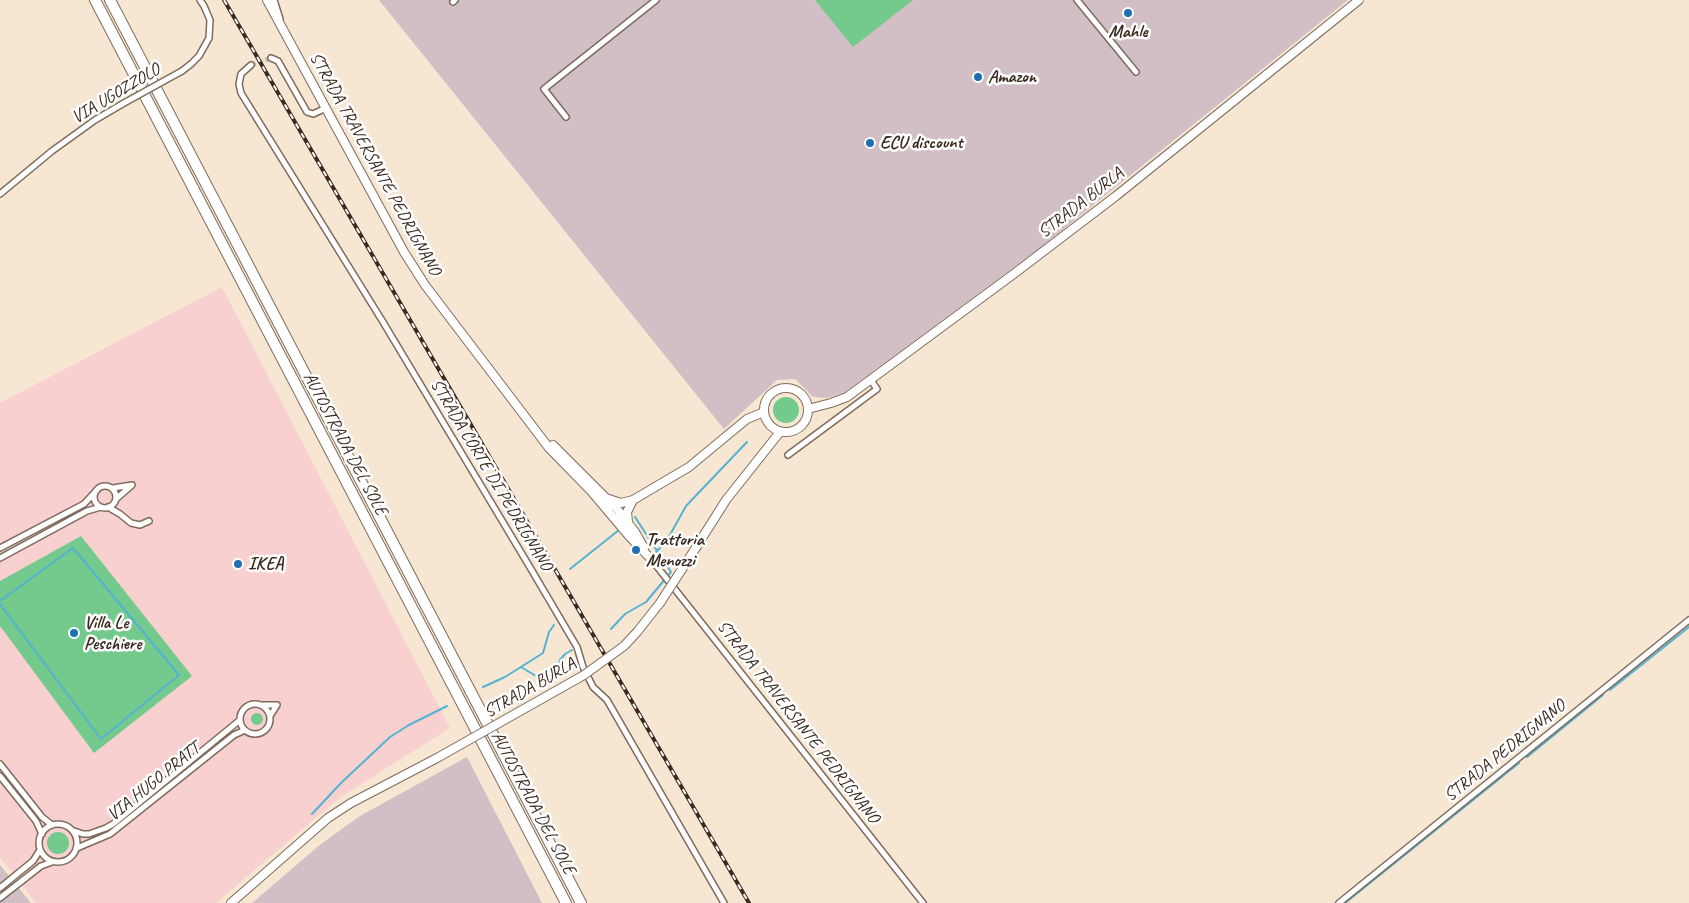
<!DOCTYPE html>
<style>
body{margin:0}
canvas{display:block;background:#f7e7d2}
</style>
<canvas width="1689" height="903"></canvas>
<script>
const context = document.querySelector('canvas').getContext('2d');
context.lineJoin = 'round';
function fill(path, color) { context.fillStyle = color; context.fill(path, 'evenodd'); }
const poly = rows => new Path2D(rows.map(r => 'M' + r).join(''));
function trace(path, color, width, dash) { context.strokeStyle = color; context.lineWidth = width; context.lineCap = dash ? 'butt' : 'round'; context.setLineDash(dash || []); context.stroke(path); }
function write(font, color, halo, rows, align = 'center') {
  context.font = font + ' Caveat,sans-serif'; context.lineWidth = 5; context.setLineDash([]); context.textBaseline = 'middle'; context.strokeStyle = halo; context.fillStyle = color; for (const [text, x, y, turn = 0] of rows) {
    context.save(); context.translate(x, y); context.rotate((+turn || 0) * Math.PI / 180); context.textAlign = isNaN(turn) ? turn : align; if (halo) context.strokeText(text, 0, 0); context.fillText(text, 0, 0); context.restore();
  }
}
const built = poly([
 [222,287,450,728,339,798,216,903,36,903,0,857,0,403]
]);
const industrial = poly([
 [379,0,1348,0,1040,248,845,392,827,398,813,397,795,379,777,380,724,429],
 [467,757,542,903,252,903,321,844,360,816],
 [0,865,31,903,0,903]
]);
const green = poly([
 [815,0,913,0,853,47],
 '773 410a13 13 0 1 1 26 0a13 13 0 1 1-26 0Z',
 [81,536,192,676,94,753,0,626,0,581],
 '251 719a6 6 0 1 1 12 0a6 6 0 1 1-12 0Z',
 '47 843a11 11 0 1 1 22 0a11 11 0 1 1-22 0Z'
]);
const stream = poly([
 [653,555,666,542,686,506,747,442],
 [570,569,619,530],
 [0,601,73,548,179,675,101,739,0,604],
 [611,629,625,614,646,602,671,572,635,517],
 [521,667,541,679,556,676,560,660,565,654,572,650],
 [483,687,505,677,543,653,549,632,554,625],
 [1610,690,1689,627],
 [1527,757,1603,695],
 [312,814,341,783,390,737,409,725,447,706],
 [1345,903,1519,763]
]);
const streetTunnel = poly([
 [251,65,271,58]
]);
const street = poly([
 [274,0,280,19],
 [1077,0,1136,72],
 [453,2,455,0],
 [271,58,278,61,307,112,313,114,326,108],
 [251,65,241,74,239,84,241,93,383,322,528,564,577,647,583,667,593,687,607,700,724,903],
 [182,71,191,64,199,56,209,38,210,20,204,6,200,0],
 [566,117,544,89,656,0],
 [0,194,52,151,95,120,124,103],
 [788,455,877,389,870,379],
 '94 497a11 11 0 1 1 22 0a11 11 0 1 1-22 0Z',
 [113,488,132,485,116,499],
 [108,507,120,514,131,523,140,525,149,521],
 [0,548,84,504,97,490],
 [0,558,87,511,101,507],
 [651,559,923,903],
 '240 719a15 15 0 1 1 30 0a15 15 0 1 1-30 0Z',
 [263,705,277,705,270,716],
 [0,764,42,817,52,825],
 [0,776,36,821,42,834],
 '39 843a19 19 0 1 1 38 0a19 19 0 1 1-38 0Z',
 [74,831,83,834,89,834,106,828,113,824,240,720],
 [77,848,110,834,234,735,245,730],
 [0,888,33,861,40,850],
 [0,898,41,866,52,862],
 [1339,903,1689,620]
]);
const secondary = poly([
 [267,0,404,252,425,285,549,448,591,491,629,536,651,559],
 '764 410a22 22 0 1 1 44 0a22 22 0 1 1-44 0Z',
 [808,409,831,403,847,397,1015,273,1116,196,1359,0],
 [553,445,617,509,635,532,644,548],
 [606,498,621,503,633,500,689,467,747,419,764,412],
 [628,522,627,512,633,500],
 [697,546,726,500,780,432],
 [231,903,328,818,351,803,437,758]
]);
const highway = poly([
 [95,0,566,903],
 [110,0,581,903]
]);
const rail = poly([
 [224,0,749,903]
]);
const streetBridge = poly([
 [124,103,182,71]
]);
const secondaryBridge = poly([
 [437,758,584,675,624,646,637,632,660,603,697,546]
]);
const markers = [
 [1128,13,5,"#1f6fb2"],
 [978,77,5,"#1f6fb2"],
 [870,143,5,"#1f6fb2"],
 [636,550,5,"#1f6fb2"],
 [238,564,5,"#1f6fb2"],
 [74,633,5,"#1f6fb2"]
];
const poiNames = [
 ["Mahle",1128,32,"center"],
 ["Amazon",988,77],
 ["ECU discount",880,143],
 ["Trattoria",646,540],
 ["Menozzi",646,561],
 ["IKEA",248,564],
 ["Villa Le",84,623],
 ["Peschiere",84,644]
];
const streetNames = [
 ["VIA UGOZZOLO",116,94,-31],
 ["STRADA TRAVERSANTE PEDRIGNANO",375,164,61],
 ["STRADA BURLA",1081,203,-38],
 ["AUTOSTRADA DEL SOLE",345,444,62],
 ["STRADA CORTE DI PEDRIGNANO",491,475,59],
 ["STRADA BURLA",530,688,-30],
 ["STRADA TRAVERSANTE PEDRIGNANO",798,722,52],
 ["STRADA PEDRIGNANO",1505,751,-39],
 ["VIA HUGO PRATT",154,782,-39],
 ["AUTOSTRADA DEL SOLE",533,803,62]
];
fill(built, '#f7d0cf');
fill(industrial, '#d2bec5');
fill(green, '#74c98c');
trace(stream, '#54b3d2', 2);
trace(streetTunnel, '#d1c1ae', 5, [5, 2.5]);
trace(street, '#7d6c5d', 8);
trace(secondary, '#7d6c5d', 10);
trace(highway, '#7d6c5d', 12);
trace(street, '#fff', 5);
trace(secondary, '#fff', 8);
trace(highway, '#fff', 10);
trace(rail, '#3b2a1e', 4);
trace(rail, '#fff', 2, [5.5]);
trace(streetBridge, '#7d6c5d', 8, []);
trace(secondaryBridge, '#7d6c5d', 10, []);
trace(streetBridge, '#fff', 5);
trace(secondaryBridge, '#fff', 8);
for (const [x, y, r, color] of markers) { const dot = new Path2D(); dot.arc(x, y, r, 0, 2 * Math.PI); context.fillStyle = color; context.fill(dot); trace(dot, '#fff', 2); }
write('bold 18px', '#3b2a1e', '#fff', poiNames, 'left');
write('18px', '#3b2a1e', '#fff', streetNames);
</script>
